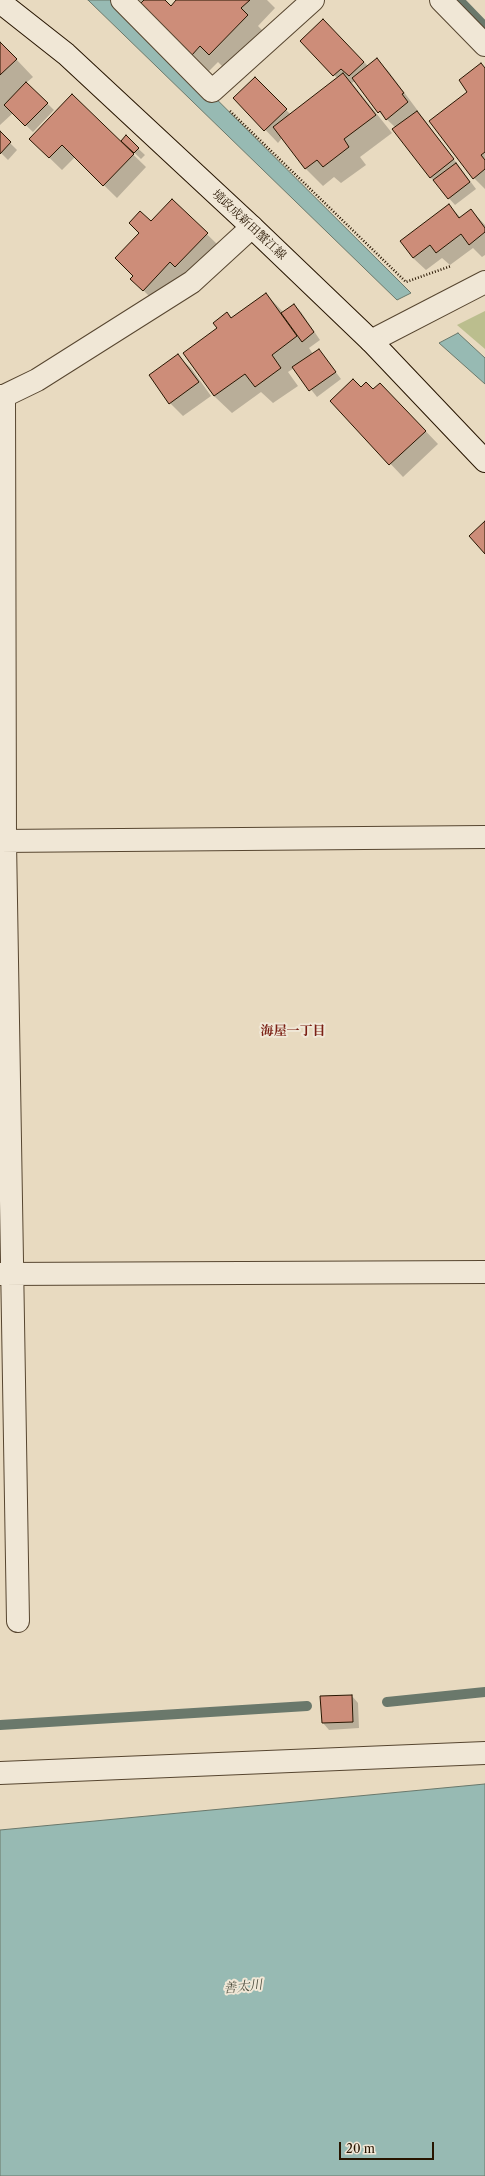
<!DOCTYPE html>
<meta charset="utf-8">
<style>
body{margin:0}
#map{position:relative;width:485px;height:2176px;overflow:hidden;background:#e8dac0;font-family:"Libre Caslon Text",serif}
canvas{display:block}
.scale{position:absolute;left:339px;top:2142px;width:95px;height:18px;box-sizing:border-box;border:2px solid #271500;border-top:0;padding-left:5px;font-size:12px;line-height:14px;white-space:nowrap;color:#271500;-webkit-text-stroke:3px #f0e7d6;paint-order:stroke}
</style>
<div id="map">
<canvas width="485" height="2176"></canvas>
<div class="scale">20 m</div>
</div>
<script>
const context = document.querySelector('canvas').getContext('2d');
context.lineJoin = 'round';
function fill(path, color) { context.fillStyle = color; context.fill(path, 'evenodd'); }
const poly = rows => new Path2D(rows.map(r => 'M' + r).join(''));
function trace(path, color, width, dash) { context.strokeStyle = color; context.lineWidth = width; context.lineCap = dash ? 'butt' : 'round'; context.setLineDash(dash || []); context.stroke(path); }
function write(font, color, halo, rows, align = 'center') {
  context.font = font + ' "Libre Caslon Text","Noto Serif JP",serif'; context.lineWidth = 4; context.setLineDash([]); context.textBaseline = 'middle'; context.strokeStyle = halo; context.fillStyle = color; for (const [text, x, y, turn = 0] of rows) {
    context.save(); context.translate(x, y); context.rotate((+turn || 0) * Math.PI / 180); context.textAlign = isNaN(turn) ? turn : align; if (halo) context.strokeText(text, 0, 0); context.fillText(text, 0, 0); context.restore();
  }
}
const green = poly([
 [485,311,485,349,457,325]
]);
const water = poly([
 [88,0,117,0,411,293,397,300,88,0],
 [458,333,485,358,485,384,439,343,458,333],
 [485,1784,485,2176,0,2176,0,1830,485,1784]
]);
const shadow = poly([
 [139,0,163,0,171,7,178,0,267,0,275,8,258,26,265,33,227,71,218,62,209,71],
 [336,33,368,66,377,59,389,72,476,189,455,205,430,177,396,128,379,112,355,81,352,83,392,133,360,157,366,165,341,183,334,177,323,186,306,169,282,138,278,143,235,98,268,91,291,115,338,79,302,41],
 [0,42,33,77,26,83,54,110,33,132,13,113,0,125],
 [485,69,485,189,474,178,469,92],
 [72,95,146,167,117,198,75,157,62,170,30,139],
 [0,133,17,150,8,160,0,152],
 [126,137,145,155,141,159,122,141],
 [172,200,220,247,156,303,132,279,135,276,141,233],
 [449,205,461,218,471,210,485,225,485,255,482,257,473,248,450,265,442,258,426,270,413,258],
 [266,294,284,313,294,305,301,312,320,340,309,348,313,354,319,350,341,379,317,397,294,368,288,372,298,386,273,403,261,392,232,413,214,396,184,353,219,328,227,314,232,319],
 [178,356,191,368,211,396,183,416,170,403],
 [361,388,393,397,438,444,403,477,331,401],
 [352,1696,358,1703,359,1728,329,1730,323,1723]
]);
const stream = poly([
 [459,0,485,27],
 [387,1702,485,1692],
 [0,1725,307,1706]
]);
const building = poly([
 [144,0,165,0,171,6,176,0,250,0,241,8,248,15,209,55,200,46,192,55,140,4,144,0],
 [323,19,364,62,349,76,341,69,333,76,300,41,323,19],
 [0,42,17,59,0,75,0,42],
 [377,58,404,93,402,94,408,102,386,120,380,111,378,113,352,78,377,58],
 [481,63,485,68,485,152,481,155,485,160,485,169,473,179,429,121,467,92,459,80,481,63],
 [343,73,376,115,344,139,349,147,323,167,317,160,305,169,273,127,343,73],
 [255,77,287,109,264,131,233,98,255,77],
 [26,82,48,103,25,126,4,105,26,82],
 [72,94,134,154,103,186,62,145,49,158,29,139,72,94],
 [417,111,454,159,430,178,392,129,417,111],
 [0,131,11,142,0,154,0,131],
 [126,135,139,148,134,153,121,141,126,135],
 [456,163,470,182,448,199,433,180,456,163],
 [172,199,208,233,175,267,170,262,143,291,130,279,133,276,115,258,139,233,129,223,140,211,151,221,172,199],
 [449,204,459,218,471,209,485,228,485,232,469,245,461,234,436,253,430,245,413,258,400,241,449,204],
 [266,293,297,336,272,355,281,368,255,387,245,374,214,396,183,353,217,328,213,323,227,312,231,318,266,293],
 [294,304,314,332,302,342,281,313,294,304],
 [319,349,336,372,309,391,292,367,319,349],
 [178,354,199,382,169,404,149,375,178,354],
 [353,379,361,387,366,382,373,389,380,383,426,431,389,465,330,401,353,379],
 [485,521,485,554,469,536,485,521],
 [352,1695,353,1722,322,1723,320,1696,352,1695]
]);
const path = poly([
 [230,111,406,282,451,266]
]);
const minor = poly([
 [122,0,212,91,313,0],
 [441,0,485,45],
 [0,396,4,396,37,380,192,282,252,227],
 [4,396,5,841,18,1621],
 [0,841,485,837],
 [0,1274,485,1272],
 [0,1773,485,1753]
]);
const tertiary = poly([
 [371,341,485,282]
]);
const secondary = poly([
 [0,2,66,54,252,227,371,341,485,461]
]);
const streetNames = [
 ["境政成新田蟹江線",249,225,43]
];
const neighbourhoodNames = [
 ["海屋一丁目",293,1031]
];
const waterNames = [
 ["善太川",243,1987,-6]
];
fill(green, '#bbbe8e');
fill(water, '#97bab3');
trace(water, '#6a786b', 1);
fill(shadow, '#0003');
trace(stream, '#6a786b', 10);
fill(building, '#cd8d79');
trace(building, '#271500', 1);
trace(minor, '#574630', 24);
trace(tertiary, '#574630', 24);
trace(secondary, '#271500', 24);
trace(path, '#271500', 2.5, [1, 2]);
trace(minor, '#f0e7d6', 22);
trace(tertiary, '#f0e7d6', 22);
trace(secondary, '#f0e7d6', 22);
write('12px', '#271500', '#f0e7d6', streetNames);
write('bold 13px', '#7a1f14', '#f0e7d6', neighbourhoodNames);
write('italic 13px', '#4e4f3f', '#f0e7d6', waterNames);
</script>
